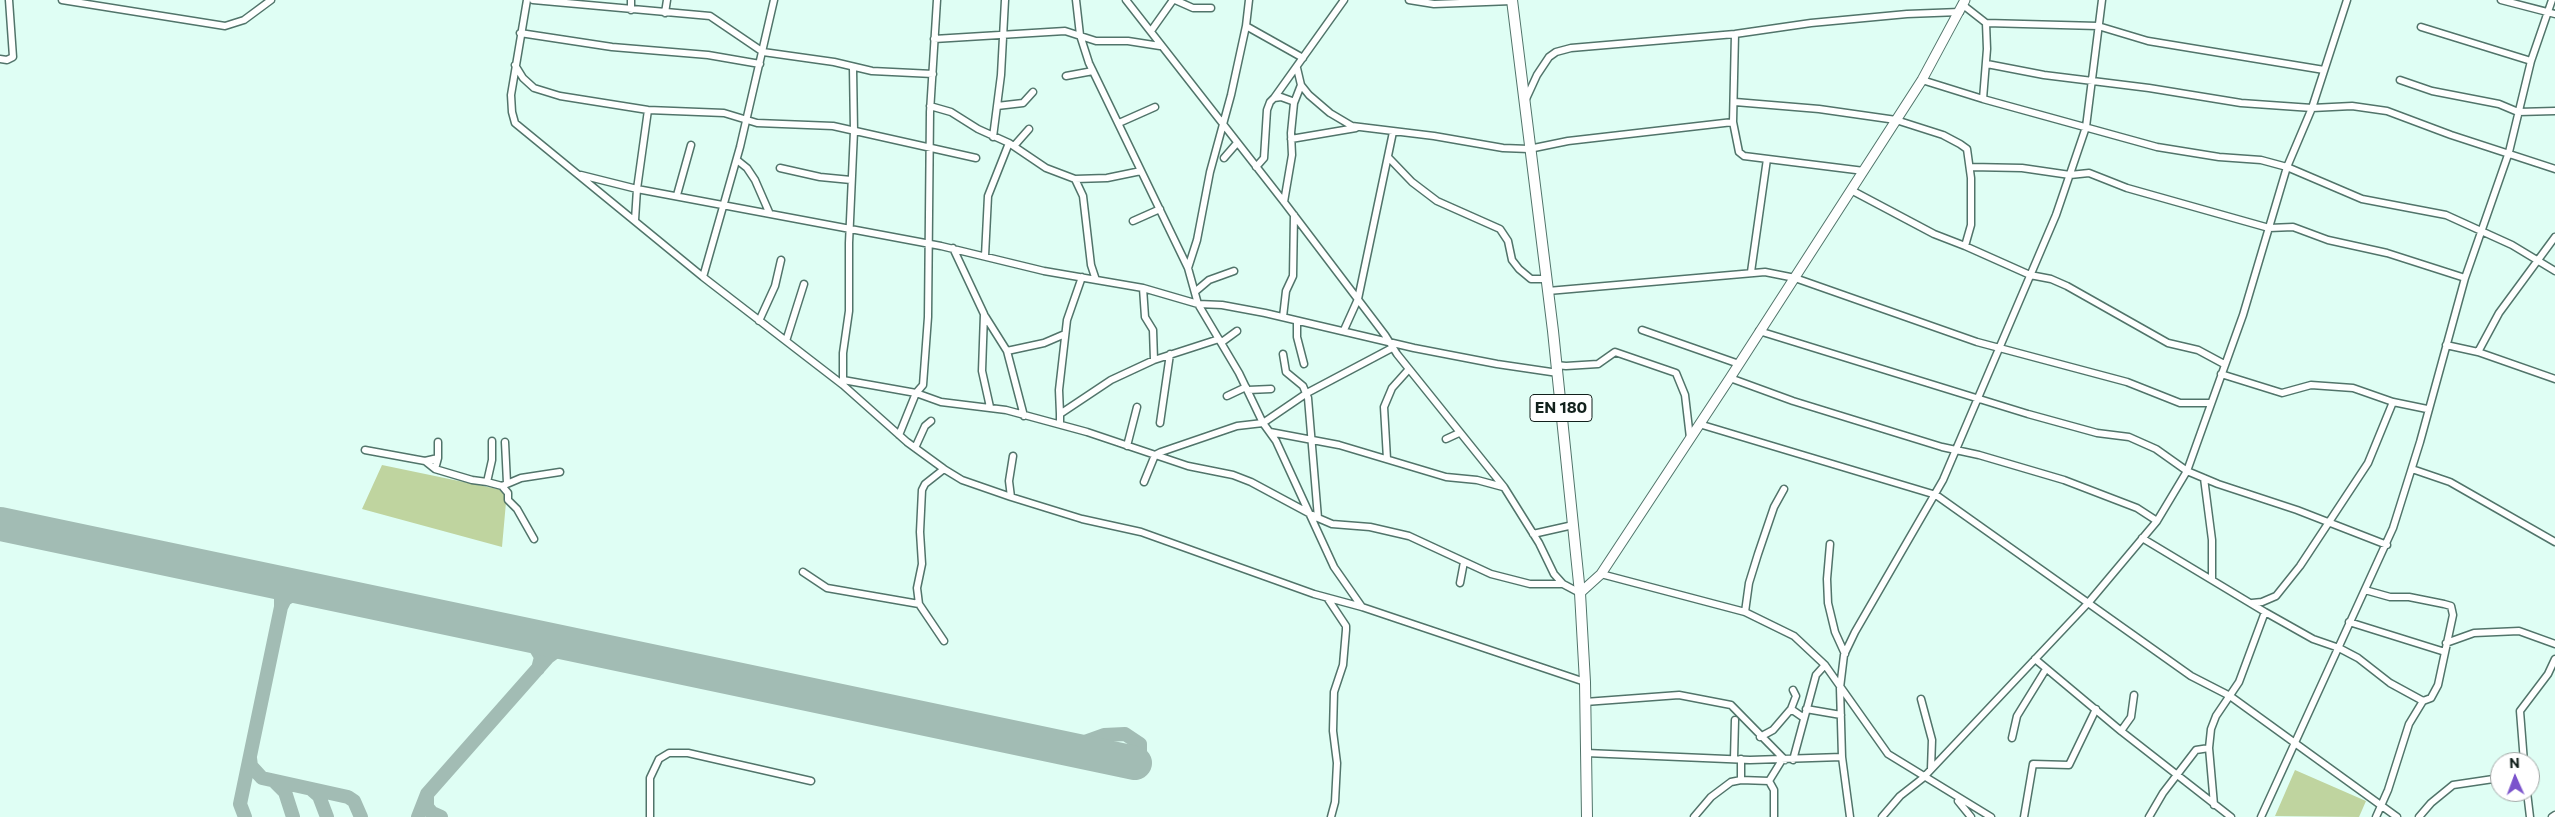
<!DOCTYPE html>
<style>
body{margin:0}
#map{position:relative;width:2555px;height:817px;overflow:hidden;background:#dffef4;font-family:Commissioner,sans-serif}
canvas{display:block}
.north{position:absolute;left:2490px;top:752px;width:50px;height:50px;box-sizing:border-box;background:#fff;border:1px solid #a0a6a4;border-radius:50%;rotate:358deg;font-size:14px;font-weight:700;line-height:20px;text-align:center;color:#12211c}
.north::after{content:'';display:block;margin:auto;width:18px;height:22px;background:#7b53cc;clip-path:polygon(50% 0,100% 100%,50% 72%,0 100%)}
</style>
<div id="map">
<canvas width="2555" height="817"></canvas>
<div class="north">N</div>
</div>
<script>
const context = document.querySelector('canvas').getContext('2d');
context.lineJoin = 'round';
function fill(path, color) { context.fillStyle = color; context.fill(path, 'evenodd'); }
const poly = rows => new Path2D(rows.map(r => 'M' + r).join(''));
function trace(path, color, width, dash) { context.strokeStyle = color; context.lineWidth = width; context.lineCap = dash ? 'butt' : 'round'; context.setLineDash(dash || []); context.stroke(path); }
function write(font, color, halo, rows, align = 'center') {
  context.font = font + ' Commissioner,sans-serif'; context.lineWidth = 5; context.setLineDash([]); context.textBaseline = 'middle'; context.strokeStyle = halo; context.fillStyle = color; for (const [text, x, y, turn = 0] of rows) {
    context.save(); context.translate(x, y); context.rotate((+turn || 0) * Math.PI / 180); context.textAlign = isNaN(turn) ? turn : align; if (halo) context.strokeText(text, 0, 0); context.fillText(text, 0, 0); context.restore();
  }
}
const green = poly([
 [382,465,507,491,502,547,362,509],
 [2295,770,2366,801,2359,817,2275,816]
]);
const taxiway = poly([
 [263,579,276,588,281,597,281,607],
 [528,635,541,657,538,669],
 [1057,747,1076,745,1104,735,1125,734,1140,744,1140,758,1135,763],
 [250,758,251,766,262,778,348,797,354,801,361,817],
 [275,782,285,792,293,817],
 [311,789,319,796,327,817],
 [427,795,427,807,432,813,441,817],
 [245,817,240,804,281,607,285,599,305,588],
 [418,817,427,794,548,657,559,649,577,645]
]);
const runway = poly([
 [0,524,1135,763]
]);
const street = poly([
 [62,0,225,26,244,20,271,0],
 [527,0,511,95,512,112,515,123,703,277,843,385,907,442,944,469,962,480,1011,497,1082,519,1141,532,1314,594,1362,607,1585,682],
 [533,0,710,16,763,52,834,62,872,71,933,74],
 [1076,0,1080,35,1089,63,1188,268,1198,304,1239,373,1263,423,1276,441,1334,567,1362,607],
 [1126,0,1284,202,1385,335,1397,354,1504,487,1539,543,1554,574,1563,584,1580,593],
 [1175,0,1193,8,1211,8],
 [1409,0,1434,4,1512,1],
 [2501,0,2555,14],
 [1963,5,1986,23,1987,49,1983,99],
 [631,10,631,0],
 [665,13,667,0],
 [1986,23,2098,26,2148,41,2324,70],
 [1246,26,1303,58],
 [2421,27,2531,61],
 [1151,31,1173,0],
 [520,33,612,47,708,55,760,64],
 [1735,34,1733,122,1739,152,1744,156,1864,171],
 [934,39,1065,31,1096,41,1128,41,1160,46],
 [0,59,7,60,13,57,9,0],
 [1987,64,2044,75,2149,88,2241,103,2312,108,2352,106,2387,111,2451,135,2555,169],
 [515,65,523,78,534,88,560,96,648,110,724,113,757,123,833,126,976,158],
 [1297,68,1301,85,1309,95,1330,113,1352,126,1434,136,1503,148,1529,149,1568,141,1733,122],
 [1066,76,1093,71],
 [1922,80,1983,99,2157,147,2219,157,2261,160,2287,167,2362,199,2446,215,2512,245,2555,271],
 [2400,80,2432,91,2499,104,2518,112,2555,111],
 [1274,98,1344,0],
 [1526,99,1537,75,1549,57,1556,52,1571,48,1735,34,1811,23,1907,14,1960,12],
 [1735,102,1819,109,1896,120,1943,135,1960,144,1967,149,1971,178,1971,225,1965,246],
 [1294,103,1301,85],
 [930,106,951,112,978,129,1009,143,1046,168,1075,179,1107,178,1141,171],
 [997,106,1023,103,1033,92],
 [1119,123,1155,107],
 [993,137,1001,75,1005,0],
 [1291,139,1356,128],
 [1014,146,1029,129],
 [1388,157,1412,182,1437,201,1500,229,1508,241,1512,260,1519,269,1531,279,1546,279],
 [1224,158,1237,143],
 [737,160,747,168,755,180,769,212],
 [1256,167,1264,158,1267,110,1270,102,1274,98,1281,97,1292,101,1294,103,1291,133,1292,155,1284,202],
 [1970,167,2022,168,2070,175,2089,173,2127,188,2237,219,2269,228,2293,227,2328,240,2387,253,2465,278],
 [780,168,820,177,851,180],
 [581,175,637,189,941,246,1044,271,1143,288,1198,304,1222,305,1265,313,1414,348,1497,364,1558,373],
 [1075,179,1083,196,1091,265,1096,280],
 [1851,190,1934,234,1965,246,2030,275,2051,279,2067,286,2168,343,2198,350,2224,364],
 [677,195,691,145],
 [635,220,637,189,648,110],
 [1133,221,1160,209],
 [953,248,984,314,982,371,990,407],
 [985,256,988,196,1009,143],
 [1188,268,1197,240,1210,172,1231,95,1246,26,1249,0],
 [1751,272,1767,159],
 [703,277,740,147,774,0],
 [1143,288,1145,317,1153,330,1154,360],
 [1196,291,1209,280,1234,271],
 [1548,291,1765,272,1795,278,1977,342,2127,382,2180,403,2211,403],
 [985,316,1007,351,1024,416],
 [1283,317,1286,291,1293,276,1294,215],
 [759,321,775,286,781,260],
 [1297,321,1297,337,1304,364],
 [1344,330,1358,299,1393,132],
 [1642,330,1739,364],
 [1759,331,2028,414,2097,433,2129,437,2156,449,2187,471,2218,484,2297,510,2387,545],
 [786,341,804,284],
 [1222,342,1237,331],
 [2446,345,2478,352,2555,379],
 [1007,351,1044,343,1065,334],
 [2478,352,2499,313,2555,237],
 [1283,354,1286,372,1303,386,1308,398,1318,518],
 [1556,365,1566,366,1598,364,1615,352,1676,373,1685,395,1690,438],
 [2221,374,2282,393,2311,385,2353,388,2393,402,2427,409],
 [1730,378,1793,401,1942,447,1979,455,2064,480,2137,508,2157,521],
 [843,380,843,353,849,311,849,243,854,131,853,68],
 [843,385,843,380,916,393,923,385,928,317,930,112,937,0],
 [1248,390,1271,389],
 [1227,396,1246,387],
 [1060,414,1059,390,1067,320,1082,277],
 [1160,423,1170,354],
 [1060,424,1060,414,1111,380,1154,360,1219,339],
 [1699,424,1936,495,2191,676,2230,696,2397,817],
 [1270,432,1339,445,1446,477,1477,480,1503,487],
 [899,435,916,393,941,402,1006,410,1087,432,1188,466,1233,475,1251,482,1318,518,1332,524,1370,527,1409,536,1491,574,1530,584,1563,584],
 [1446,439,1459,433],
 [492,441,492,460,487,482,502,486],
 [505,442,507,483],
 [1127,446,1137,407],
 [915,448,925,426,931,421],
 [365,450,425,461,435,469,472,480,487,482],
 [438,458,438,442],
 [1387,459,1384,407,1392,388,1409,369],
 [425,461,438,458,435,469],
 [944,469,925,484,922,490,920,532,922,564,917,588,919,604,944,641],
 [2412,469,2450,482,2555,542],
 [2204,478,2212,540,2212,579],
 [1144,482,1155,455,1161,452,1237,426,1263,423,1307,393,1392,348],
 [1011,497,1009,481,1013,456],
 [1533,534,1573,525],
 [2142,538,2265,612,2313,639,2339,648,2358,658,2390,683,2423,701],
 [534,539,517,509,508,500,508,493,502,486,521,478,560,472],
 [1830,544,1827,579,1828,603,1835,632,1845,654],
 [803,572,827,588,919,604],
 [1601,574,1745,612,1794,636,1825,665,1888,754,1991,817],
 [1460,583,1464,562],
 [2365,590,2390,597,2409,597,2444,604,2451,606,2453,615,2438,685,2431,698,2423,701,2409,724,2388,790,2376,817],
 [1328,599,1346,626,1346,630,1343,665,1334,692,1333,731,1337,763,1335,802,1331,817],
 [2252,603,2262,602,2276,596,2300,566,2368,463,2393,402],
 [1745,612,1749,583,1758,554,1774,507,1784,489],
 [2349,622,2445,652],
 [2446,643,2474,633,2519,631,2555,644],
 [2035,659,2121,731,2231,817],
 [1921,699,1932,740,1931,769],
 [1585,702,1679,695,1731,705,1785,760],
 [1791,709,1804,718],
 [1806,709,1841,715],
 [2121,731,2131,717,2134,695],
 [1760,737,1773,730,1791,709,1796,696,1793,690],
 [2012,738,2017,716,2046,669],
 [1586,753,1750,760,1842,757],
 [1734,759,1735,720],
 [1793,760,1816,675,1825,665],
 [2524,762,2520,711,2548,674,2555,659],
 [1741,780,1741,759],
 [1769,781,1774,790,1774,817],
 [2527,792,2530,817],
 [1958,801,1971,817],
 [2214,805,2209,748,2211,729,2216,716,2239,682,2265,612],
 [650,817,650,778,659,759,669,753,688,753,811,781],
 [1694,817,1711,797,1731,782,1741,780,1769,781,1782,760],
 [1850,817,1842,757,1840,688,1844,655,1855,632,1943,480,2056,215,2086,127,2102,0],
 [1882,817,1900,796,1923,778,2089,602,2157,521,2187,471,2243,315,2287,167,2312,108,2347,0],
 [2024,817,2033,764,2069,765,2096,709],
 [2149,817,2163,793,2196,750,2209,748],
 [2261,817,2393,528,2420,442,2465,278,2509,152,2531,61,2552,0],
 [2419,817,2431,803,2453,785,2500,778],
 [2552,817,2555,815]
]);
const secondary = poly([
 [1580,593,1601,574,1730,378,1922,80,1965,0]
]);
const primary = poly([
 [1512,0,1553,331,1580,593,1585,682,1587,817]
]);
const shields = [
 [1561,408,62]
];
const shieldNames = [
 ["EN 180",1561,408]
];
fill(green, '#bfd49f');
trace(taxiway, '#a2bcb4', 14);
trace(runway, '#a2bcb4', 34);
trace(street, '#51746a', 9);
trace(secondary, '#51746a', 11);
trace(primary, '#51746a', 12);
trace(street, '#fff', 6);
trace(secondary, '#fff', 9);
trace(primary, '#fff', 10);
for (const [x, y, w] of shields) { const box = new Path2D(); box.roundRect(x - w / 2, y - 13.5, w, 27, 4); context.fillStyle = '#fff'; context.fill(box); trace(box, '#12211c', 1); }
write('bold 16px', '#12211c', null, shieldNames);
</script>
